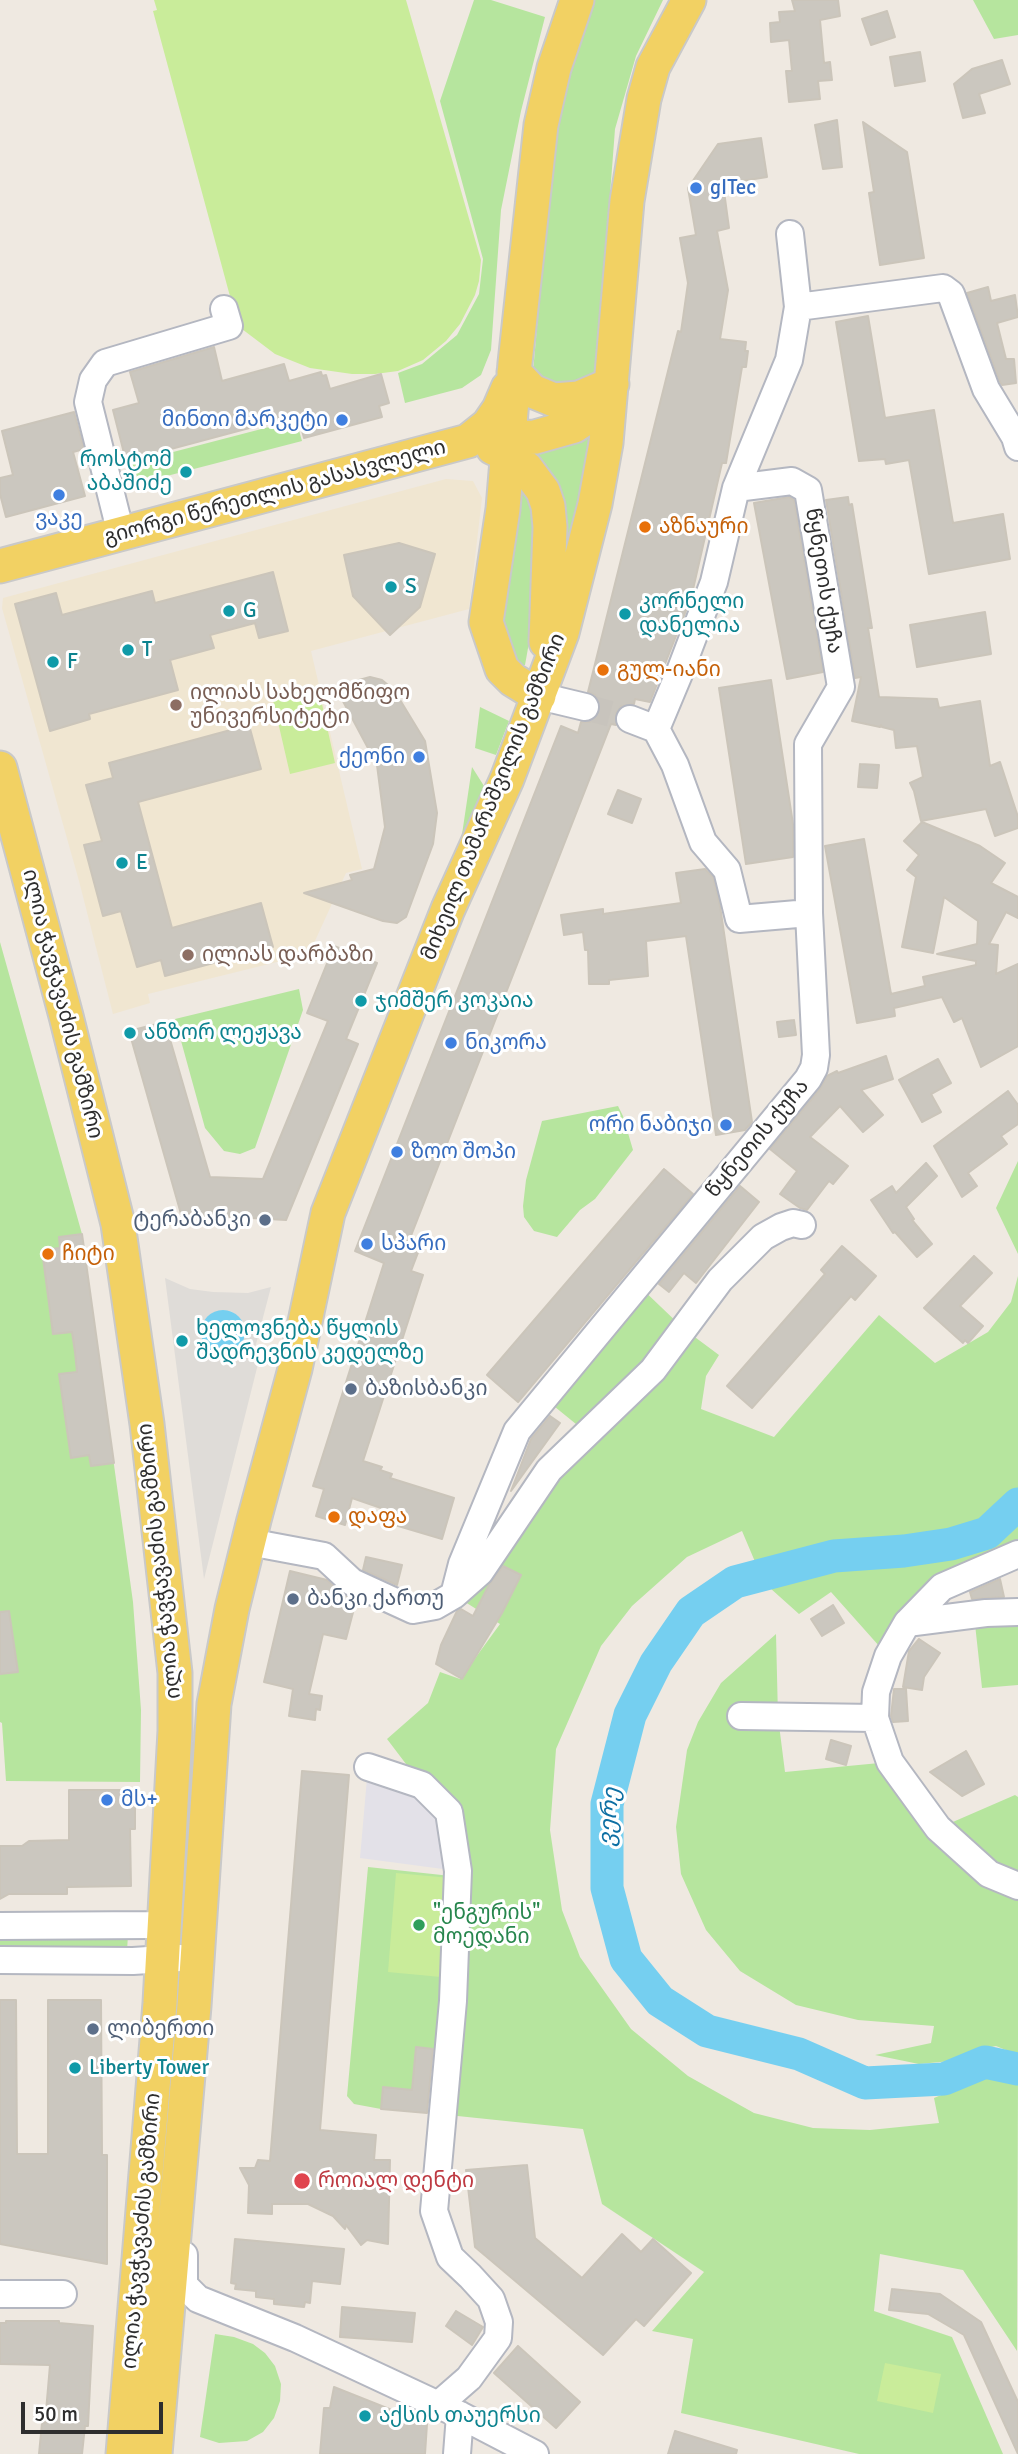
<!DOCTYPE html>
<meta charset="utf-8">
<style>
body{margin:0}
#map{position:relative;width:1018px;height:2454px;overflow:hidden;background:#efe9e1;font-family:Signika,sans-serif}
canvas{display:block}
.scale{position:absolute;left:21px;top:2402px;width:142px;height:32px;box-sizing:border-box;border:4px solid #2e2e2e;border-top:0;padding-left:9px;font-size:21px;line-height:24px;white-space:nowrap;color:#2e2e2e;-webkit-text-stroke:5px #fff;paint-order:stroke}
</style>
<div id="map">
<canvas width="1018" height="2454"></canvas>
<div class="scale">50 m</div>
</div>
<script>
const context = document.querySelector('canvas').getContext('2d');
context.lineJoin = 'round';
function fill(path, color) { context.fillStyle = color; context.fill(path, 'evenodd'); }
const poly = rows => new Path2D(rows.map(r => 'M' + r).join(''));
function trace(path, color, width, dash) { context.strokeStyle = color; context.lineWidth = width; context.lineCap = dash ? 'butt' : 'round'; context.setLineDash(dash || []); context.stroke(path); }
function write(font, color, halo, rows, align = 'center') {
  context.font = font + ' Signika,"Noto Sans Georgian",sans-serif'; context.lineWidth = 6; context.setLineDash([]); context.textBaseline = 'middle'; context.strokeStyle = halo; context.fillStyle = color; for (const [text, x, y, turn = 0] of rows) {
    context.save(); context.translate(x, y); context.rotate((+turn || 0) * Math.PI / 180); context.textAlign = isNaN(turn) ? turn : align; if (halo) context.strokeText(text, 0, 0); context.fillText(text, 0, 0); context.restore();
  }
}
const industrial = poly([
 [368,1767,449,1812,458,1871,360,1858]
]);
const education = poly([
 [446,479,473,481,482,498,469,609,311,651,362,869,346,873,309,954,148,994,150,1003,113,1014,79,881,2,608,3,598]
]);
const green = poly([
 [474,0,491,0,545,17,521,111,501,210,491,350,481,375,462,388,405,403,398,373,422,364,457,335,479,294,483,259,440,101],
 [592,0,663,0,636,56,615,129,596,378,556,388,533,372,539,304,558,115,579,33],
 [973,0,1018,0,1018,35,994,39],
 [296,420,302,441,132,485,127,464],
 [596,428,551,639,529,452],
 [523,480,538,506,530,637,525,665,519,667,501,630],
 [480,707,509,721,496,755,475,748],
 [472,767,484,786,461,841],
 [0,942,82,1234,133,1602,141,1710,140,1782,6,1781,2,1723,0,1722],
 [299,989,303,1010,255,1148,240,1154,224,1151,205,1128,175,1019],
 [618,1106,623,1116,633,1150,595,1199,580,1210,557,1237,534,1231,524,1217,523,1206,526,1180,542,1121],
 [1018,1161,1018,1254,996,1208],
 [1018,1276,1018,1493,974,1526,927,1538,863,1539,819,1544,756,1564,742,1531,687,1557,632,1606,601,1646,556,1749,550,1830,562,1910,580,1957,631,2029,688,2076,754,2113,813,2128,870,2130,939,2123,934,2098,989,2075,1018,2079,1017,2351,963,2270,880,2254,874,2311,952,2337,1003,2454,859,2454,681,2413,693,2339,652,2331,704,2272,602,2204,583,2129,448,2115,449,1812,422,1785,387,1739,428,1703,440,1672,460,1679,500,1624,454,1595,587,1433,544,1398,637,1284,684,1329,719,1355,706,1376,701,1409,774,1437,879,1315,935,1363,988,1332,1011,1302],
 [1018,1516,1018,1554,942,1587,888,1656,831,1592,799,1614,770,1588,847,1564,909,1561,985,1544],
 [1018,1612,1018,1685,982,1688,974,1615],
 [776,1634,778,1717,785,1772,890,1762,939,1828,1015,1795,1018,1797,1018,2055,996,2046,976,2050,951,2061,919,2064,875,2055,931,2043,934,2026,858,2020,796,2005,740,1971,706,1930,681,1874,676,1827,687,1750,698,1722,721,1683],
 [368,1867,451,1876,436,2049,416,2047,412,2090,383,2087,381,2109,354,2104,347,2096],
 [128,1934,127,1952,0,1952,0,1936],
 [215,2334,234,2337,253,2344,265,2353,275,2366,281,2384,280,2401,274,2418,263,2432,247,2441,219,2443,200,2437]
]);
const pitch = poly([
 [154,0,406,0,481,260,479,281,475,295,460,324,446,341,423,360,398,371,375,374,352,374,310,368,275,354,238,326,153,11,157,10],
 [318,686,335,763,290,774,272,696],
 [396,1873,450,1878,441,1977,388,1972],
 [885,2363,941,2374,933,2413,877,2401]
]);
const plaza = poly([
 [165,1278,190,1289,213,1292,248,1293,271,1287,255,1348,259,1360,204,1579],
 [231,1311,242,1321,212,1351,202,1340]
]);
const water = poly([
 '201 1332a22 22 0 1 1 44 0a22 22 0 1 1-44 0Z'
]);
const river = poly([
 [1018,1504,987,1533,951,1544,904,1551,834,1556,735,1582,691,1612,656,1663,630,1715,607,1804,607,1888,626,1959,660,2001,707,2031,799,2054,865,2083,944,2079,985,2062,1018,2069]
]);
const building = poly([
 [792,0,838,0,840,16,820,20,824,63,830,62,832,80,818,81,820,99,789,102,786,71,792,71,789,40,771,42,770,23,780,22,779,12,795,11,792,0],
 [887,11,895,37,871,45,862,19,887,11],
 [920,52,925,81,895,86,890,57,920,52],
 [1002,60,1010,84,979,94,985,113,963,118,954,84,972,69,1002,60],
 [837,120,842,167,823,169,815,125,837,120],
 [863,122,907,152,924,258,880,265,869,193,874,192,863,122],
 [761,138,767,177,723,184,729,228,717,231,728,290,720,339,746,342,745,351,748,351,746,367,742,367,726,463,722,463,691,598,650,702,635,699,634,704,621,706,616,713,616,725,611,724,407,1246,419,1250,411,1271,423,1275,363,1461,382,1467,380,1470,392,1474,390,1478,454,1498,442,1539,378,1520,381,1508,352,1498,345,1525,316,1516,324,1489,313,1486,384,1263,355,1251,561,726,578,733,581,722,590,722,596,718,600,711,600,702,595,695,588,692,678,331,681,332,688,283,680,238,696,235,688,188,718,144,761,138],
 [988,287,991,301,1015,295,1018,317,997,323,1006,359,1014,359,1016,383,1002,385,1000,382,967,293,988,287],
 [868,316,885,418,934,410,953,523,1003,514,1010,559,929,574,909,460,886,464,885,459,859,461,836,322,868,316],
 [214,347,222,381,284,364,289,381,321,372,322,376,326,375,330,389,381,374,389,403,379,406,382,417,304,438,298,415,126,461,113,410,139,403,130,372,214,347],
 [74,412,84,449,73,452,85,496,6,517,0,494,0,478,13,475,2,431,74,412],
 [789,497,794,500,823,672,787,679,754,503,789,497],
 [848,497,849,505,852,504,872,628,868,628,879,697,937,699,939,708,980,701,990,766,1000,762,1018,817,1018,828,995,836,986,809,921,821,914,791,910,783,923,777,917,746,896,748,894,730,882,727,881,725,880,727,852,721,861,677,855,678,826,500,848,497],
 [399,543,435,554,420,607,390,635,353,596,344,555,399,543],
 [273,572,288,631,259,638,255,623,210,635,214,648,170,660,178,690,89,714,90,719,50,731,15,604,56,593,62,615,152,591,155,603,273,572],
 [985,612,991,654,917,667,910,625,985,612],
 [370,677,382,680,394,690,425,741,437,813,433,844,406,917,397,923,383,921,304,893,352,880,350,875,374,869,385,827,377,765,337,690,359,680,370,677],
 [771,680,793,824,793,857,746,864,719,688,771,680],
 [249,725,261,769,138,802,172,928,261,903,273,947,165,976,161,960,137,967,121,911,103,916,84,845,102,841,86,785,113,778,109,763,249,725],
 [860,764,879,765,877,788,858,787,860,764],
 [618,790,641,799,632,823,608,814,618,790],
 [922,822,980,846,1005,863,991,883,1018,897,1018,918,1006,912,989,944,998,945,996,974,1018,964,1018,1046,981,1067,962,1018,954,1022,942,997,894,1008,895,1016,857,1023,825,846,864,839,891,994,925,986,923,977,976,965,976,961,937,954,977,944,978,921,944,897,933,953,902,947,916,877,907,870,919,855,904,841,922,822],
 [705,869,713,877,720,906,752,1122,745,1130,716,1135,686,936,646,941,648,976,609,980,609,984,589,984,588,950,585,950,583,932,564,935,561,915,603,909,603,914,681,903,676,873,705,869],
 [334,946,377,963,346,1039,358,1044,286,1220,181,1214,129,1031,165,1022,210,1177,263,1179,328,1021,307,1013,334,946],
 [794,1020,796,1035,779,1037,777,1022,794,1020],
 [886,1056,893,1079,861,1090,883,1115,863,1132,840,1106,810,1137,848,1166,833,1184,829,1181,807,1210,800,1208,780,1194,797,1171,770,1149,820,1089,827,1076,837,1071,838,1073,886,1056],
 [938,1059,951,1083,931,1094,941,1112,922,1122,899,1080,938,1059],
 [1008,1091,1018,1105,1018,1124,1001,1136,1007,1144,968,1173,977,1186,962,1197,934,1146,1008,1091],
 [926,1163,937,1176,906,1207,914,1219,912,1220,932,1244,917,1257,895,1232,893,1233,871,1200,892,1186,896,1193,926,1163],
 [664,1169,693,1194,518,1402,487,1375,664,1169],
 [740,1186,759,1202,696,1283,684,1273,669,1292,659,1284,740,1186],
 [82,1234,114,1463,91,1466,89,1455,71,1458,59,1374,77,1372,75,1352,72,1332,53,1334,42,1250,60,1248,59,1237,82,1234],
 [842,1246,876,1276,855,1300,851,1296,752,1408,727,1386,825,1274,821,1270,842,1246],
 [974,1256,992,1273,960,1306,983,1326,968,1343,965,1340,963,1343,924,1308,974,1256],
 [550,1416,560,1423,511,1491,531,1439,550,1416],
 [366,1557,402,1565,397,1585,363,1570,366,1557],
 [503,1566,521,1575,502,1613,462,1679,436,1664,441,1645,457,1611,461,1609,473,1616,489,1585,503,1566],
 [290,1571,327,1580,342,1594,356,1601,346,1639,323,1634,309,1694,322,1696,320,1710,316,1709,315,1720,289,1716,293,1689,264,1682,290,1571],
 [1000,1579,1004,1597,972,1599,970,1592,1000,1579],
 [833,1605,844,1623,822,1636,811,1619,833,1605],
 [9,1611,18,1672,0,1674,0,1612,9,1611],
 [919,1639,940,1653,924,1677,922,1690,903,1687,909,1651,919,1639],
 [894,1689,906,1689,908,1721,893,1722,891,1716,894,1689],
 [831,1740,851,1746,846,1765,826,1759,831,1740],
 [966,1751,984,1784,962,1796,930,1772,966,1751],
 [302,1771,349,1775,320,2130,376,2135,374,2160,390,2160,388,2244,367,2240,361,2245,346,2225,345,2229,333,2216,308,2204,272,2204,272,2214,248,2213,249,2185,240,2168,255,2168,258,2160,270,2161,302,1771],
 [69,1790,135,1790,135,1829,130,1829,131,1886,67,1887,67,1894,9,1894,0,1899,0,1846,22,1846,29,1841,69,1840,69,1790],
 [0,2000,16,2000,17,2154,48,2154,48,2000,101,2000,102,2155,107,2155,107,2264,0,2244,0,2000],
 [416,2047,433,2049,427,2113,381,2109,383,2087,412,2090,416,2047],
 [527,2165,535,2238,582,2278,622,2234,641,2252,653,2239,691,2273,644,2326,636,2319,603,2355,475,2247,466,2170,527,2165],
 [235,2239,344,2249,340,2284,312,2281,310,2303,305,2302,304,2307,274,2304,274,2299,256,2297,256,2291,235,2289,236,2284,231,2283,235,2239],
 [892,2289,940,2294,981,2322,1018,2402,1018,2454,964,2335,928,2314,889,2310,892,2289],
 [342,2307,415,2313,412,2342,340,2337,342,2307],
 [456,2311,483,2327,472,2345,446,2326,456,2311],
 [6,2321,59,2321,59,2323,93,2326,88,2426,85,2426,82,2454,39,2454,42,2423,45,2423,50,2365,0,2364,0,2323,6,2323,6,2321],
 [518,2346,580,2402,556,2428,494,2373,518,2346],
 [334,2387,427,2424,425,2454,320,2454,324,2408,330,2408,334,2387],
 [675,2431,737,2450,736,2454,668,2454,675,2431]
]);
const minorTunnel = poly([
 [585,707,630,719]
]);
const minor = poly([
 [798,307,943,288,951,294,986,389,1015,437,1018,447],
 [121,534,88,402,93,380,105,363,229,326,224,309],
 [539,696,585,707],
 [630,719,656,729,675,765,703,842,727,870,739,919,809,913],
 [656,729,679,674,714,582,736,488,789,360,798,307,790,234],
 [249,1542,324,1556,352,1582,413,1610,435,1606,454,1595,462,1564,517,1431,808,1079,814,1068,816,1055,809,913,808,744,841,687,808,490,792,481,736,488],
 [1018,1554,942,1587,907,1623,888,1656,876,1692,875,1718,890,1762,938,1828,989,1874,1018,1886],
 [454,1595,480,1572,549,1470,653,1370,720,1280,763,1237,781,1227,793,1223,802,1225],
 [907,1623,986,1613,1018,1612],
 [741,1716,875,1718],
 [368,1767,422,1785,449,1812,458,1871,453,2001,434,2211,450,2257,470,2276,491,2299,499,2322,498,2338,469,2378,438,2405],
 [0,1926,151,1925,157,1924,166,1919],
 [0,1960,133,1961,180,1958],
 [184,2255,184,2285,198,2299,295,2338,460,2415,535,2454],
 [0,2294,63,2294],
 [457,2454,460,2415]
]);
const major = poly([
 [514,372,532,391,554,400,579,398,612,384],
 [487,439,535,437,574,426,589,416,612,384],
 [493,448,513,457,526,468,543,491,548,506,550,527,546,642],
 [0,566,468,441,488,425,499,409,508,388],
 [539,696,513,680,502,669,486,622,503,509,515,363,541,125,554,68,577,0],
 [0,768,66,1016,118,1224,147,1424,175,1673,175,1731,160,2003,123,2454],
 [155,2454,194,2006,214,1704,232,1609,254,1520,295,1369,328,1213,448,909,507,779,562,633,595,504,606,443,627,201,644,99,653,67,689,0]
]);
const markers = [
 [696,188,7,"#3f7fe0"],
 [342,420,7,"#3f7fe0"],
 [186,472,7,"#0f9aa8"],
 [59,495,7,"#3f7fe0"],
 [645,527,7,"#e8710a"],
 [391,587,7,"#0f9aa8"],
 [229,611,7,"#0f9aa8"],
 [625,614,7,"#0f9aa8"],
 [128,650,7,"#0f9aa8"],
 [53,662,7,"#0f9aa8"],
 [603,670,7,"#e8710a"],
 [176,705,7,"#8d6e63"],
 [419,757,7,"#3f7fe0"],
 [122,863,7,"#0f9aa8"],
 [188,955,7,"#8d6e63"],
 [361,1001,7,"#0f9aa8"],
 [130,1033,7,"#0f9aa8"],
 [451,1043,7,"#3f7fe0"],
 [726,1125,7,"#3f7fe0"],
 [397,1152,7,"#3f7fe0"],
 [265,1220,7,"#5c6f8a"],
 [367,1244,7,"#3f7fe0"],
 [48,1254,7,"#e8710a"],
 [182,1341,7,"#0f9aa8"],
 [351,1389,7,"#5c6f8a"],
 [334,1517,7,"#e8710a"],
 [293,1599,7,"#5c6f8a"],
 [107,1800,7,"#3f7fe0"],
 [419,1925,7,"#2e9e5b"],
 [93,2029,7,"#5c6f8a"],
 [75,2068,7,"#0f9aa8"],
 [302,2181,9,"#e0444e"],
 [365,2416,7,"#0f9aa8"]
];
const shopNames = [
 ["gITec",710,188],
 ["მინთი მარკეტი",328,420,"right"],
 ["ვაკე",59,519,"center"],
 ["ქეონი",405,757,"right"],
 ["ნიკორა",465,1043],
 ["ორი ნაბიჯი",712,1125,"right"],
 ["ზოო შოპი",411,1152],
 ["სპარი",381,1244],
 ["მს+",121,1800]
];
const cultureNames = [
 ["როსტომ",172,460,"right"],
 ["აბაშიძე",172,484,"right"],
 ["S",405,587],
 ["კორნელი",639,602],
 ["დანელია",639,626],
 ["G",243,611],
 ["T",142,650],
 ["F",67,662],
 ["E",136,863],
 ["ჯიმშერ კოკაია",375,1001],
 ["ანზორ ლეჟავა",144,1033],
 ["ხელოვნება წყლის",196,1329],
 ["შადრევნის კედელზე",196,1353],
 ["Liberty Tower",89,2068],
 ["აქსის თაუერსი",379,2416]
];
const streetNames = [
 ["გიორგი წერეთლის გასასვლელი",275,493,-15],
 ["წყნეთის ქუჩა",823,581,81],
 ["მიხეილ თამარაშვილის გამზირი",494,797,-68],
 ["ილია ჭავჭავაძის გამზირი",62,1004,76],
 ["წყნეთის ქუჩა",758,1139,-50],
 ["ილია ჭავჭავაძის გამზირი",160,1561,-96],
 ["ილია ჭავჭავაძის გამზირი",142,2231,-85]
];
const foodNames = [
 ["აზნაური",659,527],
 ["გულ-იანი",617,670],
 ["ჩიტი",62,1254],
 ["დაფა",348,1517]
];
const educationNames = [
 ["ილიას სახელმწიფო",190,693],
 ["უნივერსიტეტი",190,717],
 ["ილიას დარბაზი",202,955]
];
const serviceNames = [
 ["ტერაბანკი",251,1220,"right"],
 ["ბაზისბანკი",365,1389],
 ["ბანკი ქართუ",307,1599],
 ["ლიბერთი",107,2029]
];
const leisureNames = [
 ["\"ენგურის\"",433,1913],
 ["მოედანი",433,1937]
];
const healthNames = [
 ["როიალ დენტი",318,2181]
];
const waterNames = [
 ["ვერე",610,1817,-85]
];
fill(industrial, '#e3e1e8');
fill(education, '#f0e6d1');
fill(green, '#b6e59e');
fill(pitch, '#c9ec9a');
fill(plaza, '#dfdcd8');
fill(water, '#75cff0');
trace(river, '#75cff0', 33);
fill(building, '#cbc7bf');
trace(building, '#cbc5ba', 2);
trace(minorTunnel, '#c8c4bd', 26, [26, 13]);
trace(minor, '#b4b7c1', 30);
trace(major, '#c9c9c9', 37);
trace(minor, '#fff', 26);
trace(major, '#f2d163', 33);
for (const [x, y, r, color] of markers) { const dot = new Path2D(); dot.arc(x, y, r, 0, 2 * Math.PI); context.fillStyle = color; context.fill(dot); trace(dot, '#fff', 2.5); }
write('21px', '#366cbe', '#fff', shopNames, 'left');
write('21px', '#0d838f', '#fff', cultureNames, 'left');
write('21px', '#2e2e2e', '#fff', streetNames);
write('21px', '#c56008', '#fff', foodNames, 'left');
write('21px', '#785e54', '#fff', educationNames, 'left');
write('21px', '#4e5e75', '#fff', serviceNames, 'left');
write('21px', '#27864d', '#fff', leisureNames, 'left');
write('21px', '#be3a42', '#fff', healthNames, 'left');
write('italic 23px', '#0d6fa3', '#fff', waterNames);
</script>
